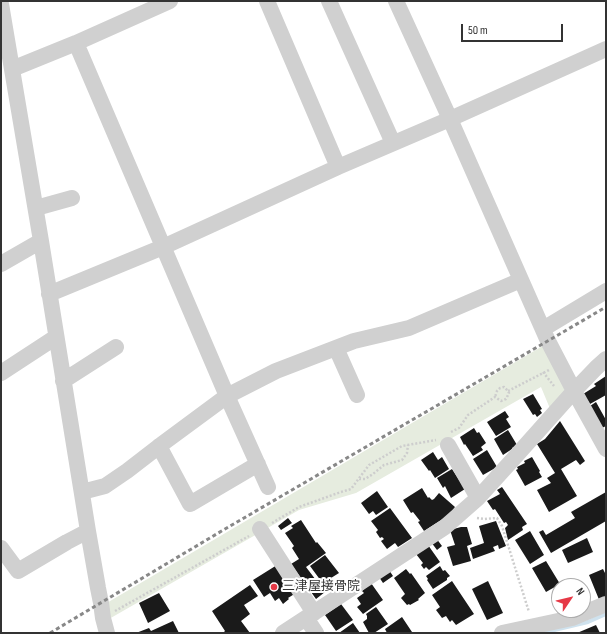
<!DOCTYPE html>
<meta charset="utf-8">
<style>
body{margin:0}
#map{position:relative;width:607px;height:634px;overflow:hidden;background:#fff;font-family:"Sofia Sans Condensed",sans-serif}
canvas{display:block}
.frame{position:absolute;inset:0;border:2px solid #333;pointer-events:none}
.north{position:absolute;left:551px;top:578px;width:40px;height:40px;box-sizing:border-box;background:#fff;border:1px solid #adadad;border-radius:50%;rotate:55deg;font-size:11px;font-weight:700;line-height:16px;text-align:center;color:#333}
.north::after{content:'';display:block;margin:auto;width:14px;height:18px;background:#e63946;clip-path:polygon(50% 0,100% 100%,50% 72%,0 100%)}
.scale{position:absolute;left:461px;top:24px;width:102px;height:18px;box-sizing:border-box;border:2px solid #333;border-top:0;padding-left:5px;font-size:12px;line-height:14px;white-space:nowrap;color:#333;-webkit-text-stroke:3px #fff;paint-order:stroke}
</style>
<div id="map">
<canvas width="607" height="634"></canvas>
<div class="frame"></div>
<div class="north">N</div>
<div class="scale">50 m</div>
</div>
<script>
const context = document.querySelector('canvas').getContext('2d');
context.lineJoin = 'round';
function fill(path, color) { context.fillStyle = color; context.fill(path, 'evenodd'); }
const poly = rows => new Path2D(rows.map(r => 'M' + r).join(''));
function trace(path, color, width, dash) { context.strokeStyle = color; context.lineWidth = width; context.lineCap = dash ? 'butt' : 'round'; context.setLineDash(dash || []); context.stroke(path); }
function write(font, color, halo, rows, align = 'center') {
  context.font = font + ' "Sofia Sans Condensed","Noto Sans JP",sans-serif'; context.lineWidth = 4; context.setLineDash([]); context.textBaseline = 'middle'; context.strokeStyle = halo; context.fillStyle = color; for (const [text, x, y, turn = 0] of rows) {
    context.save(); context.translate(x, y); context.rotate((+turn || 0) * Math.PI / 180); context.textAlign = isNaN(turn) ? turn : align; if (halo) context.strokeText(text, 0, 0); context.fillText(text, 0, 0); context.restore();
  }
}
const green = poly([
 [546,344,569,393,551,411,541,387,356,493,299,510,109,619,105,604]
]);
const stream = poly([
 [542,633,588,622,606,614]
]);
const building = poly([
 [606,376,606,395,590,404,583,394,596,386,594,384],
 [533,394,542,409,540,410,542,413,537,417,535,414,533,415,523,399],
 [596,402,606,420,606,426,602,428,590,406],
 [505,411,509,417,506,419,511,427,496,436,487,422],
 [560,421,585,461,580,465,576,460,561,469,577,496,549,512,537,490,551,483,547,478,555,473,537,444,545,439],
 [474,428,477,433,479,432,486,443,481,447,483,450,473,456,465,444,464,445,460,437],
 [508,430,517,445,512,448,512,449,503,455,494,439],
 [487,450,497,467,483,475,473,459],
 [433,452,438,460,442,457,449,469,435,478,430,470,429,471,421,460],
 [532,457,540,471,539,472,542,477,525,486,516,470,518,469,517,467,525,463,524,461],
 [452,469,465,489,451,498,445,486,443,488,437,478],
 [502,487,527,524,522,527,523,530,508,540,505,528,508,525,506,522,504,523,495,509,493,510,487,501,500,494,497,490],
 [422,488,428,498,429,497,432,500,434,499,439,493,455,507,449,515,424,531,418,522,420,521,413,512,411,513,403,500],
 [377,491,388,507,376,515,373,511,369,514,361,503],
 [606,492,606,521,551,553,539,532,543,530,546,535,575,518,571,512],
 [390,508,412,538,398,547,395,543,387,549,381,541,384,539,382,537,380,538,376,532,378,530,371,521],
 [288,518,292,523,281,530,278,526],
 [301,520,316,543,317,542,326,553,306,567,325,592,316,599,291,564,299,559,292,548,294,546,285,533,293,528,291,526],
 [496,521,506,546,499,549,498,545,493,547,495,551,473,559,470,548,484,543,479,526],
 [461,527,467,527,472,544,467,546,471,561,453,566,447,547,455,545,450,530],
 [530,531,544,555,530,564,515,540],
 [436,538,442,546,437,550,431,542],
 [587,538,593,552,568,563,562,550],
 [428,545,440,562,429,570,426,567,424,569,421,565,423,563,416,554],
 [325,555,339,573,331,578,332,579,324,585,310,566],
 [546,561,560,584,546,592,532,568],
 [277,565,296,593,288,598,289,599,283,604,279,598,275,601,270,593,264,597,253,580],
 [440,566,443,571,445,570,450,576,447,578,447,580,433,589,427,580,428,579,426,576],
 [406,569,410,574,411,573,425,593,418,599,419,600,410,605,409,604,407,605,401,598,405,594,394,578],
 [603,569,606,575,606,599,600,602,589,575],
 [389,570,393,576,383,583,379,577],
 [452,581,474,614,456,625,452,620,450,622,446,616,442,618,436,610,440,607,432,595],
 [488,581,503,613,487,620,472,589],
 [371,583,383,600,363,614,357,607,361,604,357,598,364,593,362,591],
 [250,585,258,596,244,605,250,614,241,621,250,633,223,633,225,631,212,611],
 [159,593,170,611,148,623,139,603],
 [341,604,353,620,336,631,325,615],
 [376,607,388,624,374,633,369,633,363,622,367,619,367,616,366,614],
 [402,617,412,632,411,633,387,633,385,629],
 [173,621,179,633,136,633,149,628,151,631],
 [353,623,360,633,339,633],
 [596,625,600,633,577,633]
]);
const path = poly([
 [543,372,554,386],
 [508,391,549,370],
 [451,432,459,428,468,415,495,397,501,401,506,399,509,393,508,391,504,387,500,388,497,391,495,397],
 [359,479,365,479,373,474,384,465,402,460,407,453,408,445],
 [477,518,484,519,497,518,502,526,529,612],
 [272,523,299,507,341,492,351,489,369,465,402,446,436,440],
 [115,611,249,536]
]);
const minor = poly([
 [267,1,338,167],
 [329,1,393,143],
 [396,1,450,119,548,341,574,391,606,449],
 [1,4,41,241,88,531,98,588,101,603,103,618,107,633],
 [76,43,227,396,268,487],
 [12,69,76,43,170,1],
 [36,208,72,198],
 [1,264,41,241],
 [49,294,163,247,338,167,450,119,606,49],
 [543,329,606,291],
 [336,348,357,395],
 [1,373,56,337],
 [63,381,116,347],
 [448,445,478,498],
 [159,446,190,504,258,464],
 [82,492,105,486,127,471,162,444,227,396,276,371,354,341,409,328,521,280],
 [260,529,314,613],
 [1,548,18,571,67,542,88,531],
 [306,618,316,633],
 [283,633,445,527,478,498,516,456,574,391,596,368,606,359],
 [502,633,572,618,606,604]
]);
const rail = poly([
 [50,633,225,529,606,307]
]);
const markers = [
 [274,587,4,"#e63946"]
];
const poiNames = [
 ["三津屋接骨院",282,587]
];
fill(green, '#e6ecdf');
trace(stream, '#cfe2ee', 4);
fill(building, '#1a1a1a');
trace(path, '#cdcdcd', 2.5, [2, 2]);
trace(minor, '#d0d0d0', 16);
trace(rail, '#888', 3, [4, 3]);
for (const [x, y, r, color] of markers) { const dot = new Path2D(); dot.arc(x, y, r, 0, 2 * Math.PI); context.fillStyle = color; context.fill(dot); trace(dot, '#fff', 1.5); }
write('13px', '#333', '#fff', poiNames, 'left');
</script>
